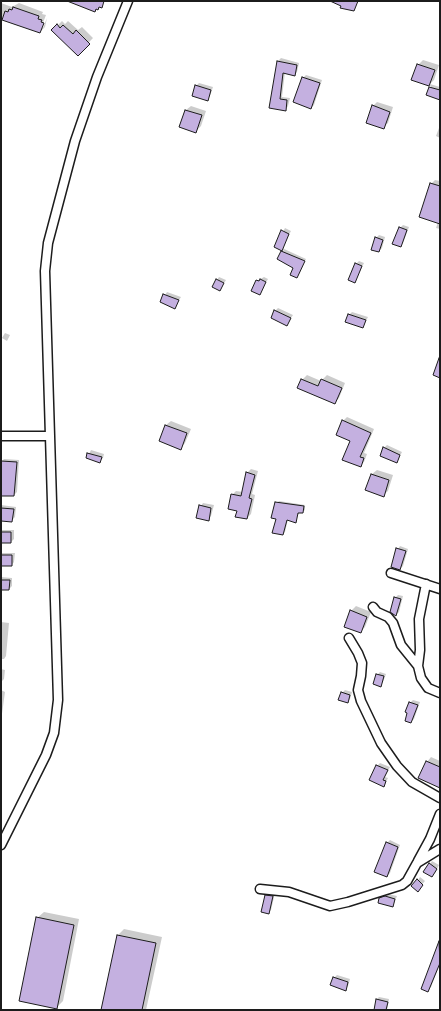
<!DOCTYPE html>
<style>
body{margin:0}
#map{position:relative;width:441px;height:1011px;overflow:hidden;background:#fff;font-family:"Architects Daughter",sans-serif}
canvas{display:block}
.frame{position:absolute;inset:0;border:2px solid #1c1c1c;pointer-events:none}
</style>
<div id="map">
<canvas width="441" height="1011"></canvas>
<div class="frame"></div>
</div>
<script>
const context = document.querySelector('canvas').getContext('2d');
context.lineJoin = 'round';
function fill(path, color) { context.fillStyle = color; context.fill(path, 'evenodd'); }
const poly = rows => new Path2D(rows.map(r => 'M' + r).join(''));
function trace(path, color, width, dash) { context.strokeStyle = color; context.lineWidth = width; context.lineCap = dash ? 'butt' : 'round'; context.setLineDash(dash || []); context.stroke(path); }
const shadow = poly([
 [1,3,12,7,19,3,43,12,42,14,46,15,41,28,43,28,47,18,45,27,40,32,1,19],
 [62,21,65,24,68,21,78,30,82,27,93,38,78,54,53,30],
 [281,58,299,63,297,72,294,75,285,72,282,97,290,98,288,106,286,109,271,107,278,61],
 [423,60,439,65,434,80,430,84,440,87,440,99,427,95,431,86,413,80,418,65],
 [306,75,322,80,314,105,311,108,303,78],
 [199,83,213,87,210,96,208,99,196,86],
 [377,102,393,107,388,123,383,127,373,106],
 [191,106,206,111,201,126,196,131,181,126,186,110],
 [439,128,440,128,440,138,436,136],
 [435,180,440,181,433,203,440,205,440,229,436,228,438,222,421,216,431,184],
 [403,225,409,227,403,243,400,246,400,228],
 [285,228,291,231,282,248,306,259,297,277,294,267,282,252,284,250,275,247],
 [379,235,385,237,382,248,379,251,376,238],
 [359,261,364,263,355,282,356,264],
 [219,277,226,280,220,290,217,280],
 [264,277,268,279,260,293,257,281],
 [167,292,181,297,175,307,161,302],
 [278,308,293,315,287,324,275,311],
 [352,312,368,317,363,327,349,315],
 [5,333,10,335,7,341,2,338],
 [307,375,321,381,327,375,345,383,339,398,335,402,302,380],
 [347,417,374,429,364,453,367,454,364,462,360,466,343,421],
 [171,421,191,429,185,443,181,448,161,440,166,425],
 [387,445,402,452,397,462,384,448],
 [91,450,104,454,103,458,100,461,87,458],
 [4,459,19,460,17,492,14,495,2,461],
 [251,469,258,471,252,494,255,495,251,514,247,518,238,510,232,495,236,491,243,492,247,473],
 [377,470,393,475,388,491,383,495,367,489,372,474],
 [279,501,305,505,305,510,302,512,300,511,295,521,288,519,285,532,283,534,277,518,277,503],
 [203,503,214,505,211,516,208,519,201,506],
 [1,505,16,507,15,517,12,520,1,519],
 [1,530,14,530,14,539,11,542,1,542],
 [400,546,408,549,403,566,400,569,398,549],
 [1,553,15,553,14,562,12,565,1,565],
 [1,577,12,578,12,586,9,589,1,589],
 [398,595,403,596,399,612,396,615,395,598],
 [356,606,371,612,365,627,360,632,351,611],
 [1,622,9,623,6,656,4,659,1,659],
 [1,669,5,670,4,679,1,682],
 [380,672,386,674,383,682,381,685,377,675],
 [1,690,5,692,1,721],
 [345,690,352,692,350,699,347,702,342,693],
 [413,700,420,702,414,719,411,722,409,712,410,703],
 [431,757,440,761,440,786,427,762],
 [380,763,390,767,385,777,388,778,384,786,377,766],
 [390,840,400,845,390,873,387,876,387,843],
 [432,861,439,865,435,873,430,864],
 [420,877,425,881,420,887,418,880],
 [269,893,275,893,271,910,269,912,266,896],
 [388,894,397,896,393,906,380,899],
 [44,912,79,919,63,1001,57,1007,37,918],
 [124,929,162,937,146,1010,102,1010,118,935],
 [440,944,440,964,431,987,428,990,423,988],
 [337,975,350,979,348,986,345,989,334,978],
 [379,997,389,999,387,1010,375,1010,377,999]
]);
const building = poly([
 [67,1,104,1,102,8,99,7,98,10,96,9,95,12,67,1],
 [330,1,358,1,354,11,340,8,341,6,330,1],
 [13,7,39,16,38,19,42,20,41,22,44,23,40,33,2,20,5,11,8,12,9,9,12,10,13,7],
 [57,24,60,28,63,25,73,34,76,30,90,44,78,56,51,30,57,24],
 [277,61,297,65,295,76,283,73,280,99,287,100,286,111,269,108,277,61],
 [417,64,435,70,429,86,411,80,417,64],
 [302,77,320,83,311,109,293,102,302,77],
 [195,85,211,90,208,101,192,96,195,85],
 [429,87,440,90,440,100,426,95,429,87],
 [372,105,390,112,384,129,366,123,372,105],
 [185,110,202,115,196,133,179,127,185,110],
 [430,183,440,186,440,224,419,217,430,183],
 [399,227,407,230,401,247,392,244,399,227],
 [281,230,289,234,282,251,274,247,281,230],
 [375,237,383,240,379,252,371,250,375,237],
 [281,251,305,261,297,278,290,275,293,268,277,259,281,251],
 [355,263,362,266,355,283,348,280,355,263],
 [216,279,224,283,220,291,212,287,216,279],
 [260,279,266,282,260,295,251,291,256,280,259,281,260,279],
 [163,294,179,300,175,309,160,302,163,294],
 [274,310,291,318,287,326,271,318,274,310],
 [348,314,366,320,363,328,345,322,348,314],
 [439,358,440,358,440,378,433,375,439,358],
 [301,379,318,386,321,379,342,388,335,404,297,388,301,379],
 [342,420,371,433,360,457,364,458,361,467,342,460,350,441,336,435,342,420],
 [165,425,187,433,181,450,159,441,165,425],
 [383,447,400,455,397,463,380,456,383,447],
 [87,453,102,457,100,463,86,458,87,453],
 [1,461,17,462,14,496,1,496,1,461],
 [246,472,255,475,249,498,252,499,247,519,235,517,237,511,228,509,231,494,241,496,246,472],
 [371,474,389,480,384,497,365,490,371,474],
 [275,502,304,506,303,513,298,513,296,523,287,520,283,535,272,533,276,519,271,518,275,502],
 [199,505,211,508,209,521,196,518,199,505],
 [1,508,14,509,12,522,1,521,1,508],
 [1,532,11,532,11,543,1,543,1,532],
 [396,548,406,551,400,570,391,567,396,548],
 [1,555,12,555,12,566,1,566,1,555],
 [1,580,10,580,9,590,1,590,1,580],
 [394,597,401,599,396,616,390,612,394,597],
 [350,610,367,617,361,633,344,627,350,610],
 [376,674,384,676,381,687,373,684,376,674],
 [341,692,350,695,348,703,338,700,341,692],
 [409,702,418,705,411,723,405,721,407,713,405,712,409,702],
 [426,761,440,767,440,788,418,778,426,761],
 [376,765,388,770,383,780,386,781,384,787,369,780,376,765],
 [386,842,398,847,387,877,374,872,386,842],
 [429,863,437,869,432,877,423,872,429,863],
 [417,879,423,885,418,892,411,886,417,879],
 [265,895,273,896,269,914,261,912,265,895],
 [385,896,395,899,393,907,378,903,379,898,385,896],
 [36,917,74,925,57,1009,19,1001,36,917],
 [117,935,156,943,142,1010,101,1010,117,935],
 [439,941,440,963,428,992,421,989,439,941],
 [333,977,348,982,346,991,330,985,333,977],
 [376,999,388,1002,386,1010,374,1010,376,999]
]);
const street = poly([
 [1,436,50,436],
 [391,573,440,589],
 [426,584,419,619,420,650,418,666,421,678,428,688,440,693],
 [373,607,377,612,388,617,393,623,401,645,418,666],
 [349,638,358,653,362,663,361,676,358,690,361,701,381,743,397,766,412,782,440,798],
 [1,845,46,755,54,733,58,700,45,271,48,243,75,141,97,77,128,1],
 [418,861,430,839,440,814],
 [260,889,289,892,330,906,348,902,402,885,407,881,417,863,440,849]
]);
fill(shadow, '#0003');
fill(building, '#c4b0e0');
trace(building, '#1c1c1c', 1);
trace(street, '#1c1c1c', 11);
trace(street, '#fff', 8);
</script>
